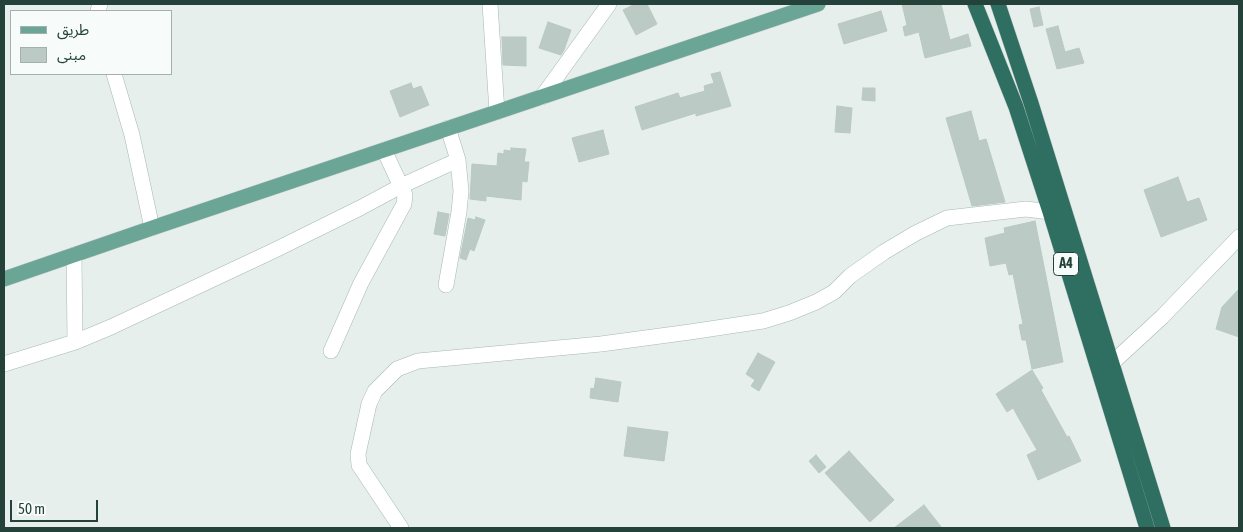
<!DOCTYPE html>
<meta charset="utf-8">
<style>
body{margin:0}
#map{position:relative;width:1243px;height:532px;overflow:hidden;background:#e6efeb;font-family:"Asap Condensed","Noto Sans Arabic",sans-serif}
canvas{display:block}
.frame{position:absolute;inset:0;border:5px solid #24423a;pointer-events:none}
.legend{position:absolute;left:10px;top:10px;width:162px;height:65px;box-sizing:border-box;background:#f7fbf9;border:1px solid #a3b1ad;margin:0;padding:6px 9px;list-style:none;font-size:15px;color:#24423a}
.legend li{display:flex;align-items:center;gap:10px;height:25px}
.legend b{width:25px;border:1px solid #a3b1ad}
.scale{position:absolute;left:10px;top:500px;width:88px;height:22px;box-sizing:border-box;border:2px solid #24423a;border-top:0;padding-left:6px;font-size:15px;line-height:18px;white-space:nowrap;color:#24423a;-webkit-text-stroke:4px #f7fbf9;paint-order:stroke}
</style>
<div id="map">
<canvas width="1243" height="532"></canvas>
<div class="frame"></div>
<ul class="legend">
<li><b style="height:6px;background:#6aa596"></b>طريق</li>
<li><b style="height:14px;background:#bbcac4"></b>مبنى</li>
</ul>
<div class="scale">50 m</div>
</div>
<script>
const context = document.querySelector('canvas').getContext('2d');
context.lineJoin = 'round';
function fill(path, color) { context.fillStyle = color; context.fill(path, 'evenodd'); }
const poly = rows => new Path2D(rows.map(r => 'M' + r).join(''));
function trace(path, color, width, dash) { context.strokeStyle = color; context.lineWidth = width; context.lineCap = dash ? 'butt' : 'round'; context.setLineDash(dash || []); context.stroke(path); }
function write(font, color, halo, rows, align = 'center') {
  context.font = font + ' "Asap Condensed",sans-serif'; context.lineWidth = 4; context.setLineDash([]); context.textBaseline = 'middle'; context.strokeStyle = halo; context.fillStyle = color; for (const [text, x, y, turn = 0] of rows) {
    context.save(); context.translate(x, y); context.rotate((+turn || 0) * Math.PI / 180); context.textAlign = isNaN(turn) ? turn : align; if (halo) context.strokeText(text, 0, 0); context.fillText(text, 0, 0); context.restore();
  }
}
const building = poly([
 [635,4,647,4,657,24,636,35,623,10,635,4],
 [902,4,941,4,950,40,968,34,971,46,925,58,919,32,905,36,903,27,907,25,902,4],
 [1039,7,1043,25,1034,27,1030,9,1039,7],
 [881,11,887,31,844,44,838,24,881,11],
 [548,22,571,30,564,50,561,55,539,48,548,22],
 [1058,26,1065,52,1079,48,1084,63,1057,69,1046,29,1058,26],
 [502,37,526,37,526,66,503,65,502,37],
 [720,72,731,106,696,116,696,113,642,130,635,107,678,93,680,98,705,91,704,86,714,83,711,74,720,72],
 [411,83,413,89,421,86,429,105,400,117,390,91,411,83],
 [863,88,875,88,875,101,862,100,863,88],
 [837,106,852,108,850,133,835,132,837,106],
 [971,111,979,141,986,139,1005,202,972,206,946,118,971,111],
 [603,130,609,154,579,162,572,138,603,130],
 [511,148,526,149,524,162,529,162,527,182,522,181,521,200,486,196,486,201,470,199,472,164,497,166,498,153,504,154,504,150,511,151,511,148],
 [1178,177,1187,202,1199,198,1207,220,1161,237,1144,190,1178,177],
 [438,212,449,214,445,236,434,234,438,212],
 [476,217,485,220,474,251,470,249,466,260,460,258,468,218,475,220,476,217],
 [1035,221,1063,362,1032,369,1026,340,1022,340,1019,325,1023,324,1013,274,1009,275,1006,263,990,266,985,238,1005,233,1004,228,1035,221],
 [1239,289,1239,337,1216,329,1222,307,1239,289],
 [758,353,775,362,759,391,751,386,755,380,746,374,758,353],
 [1032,370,1043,388,1041,390,1067,437,1069,436,1081,461,1038,480,1027,455,1037,450,1013,408,1007,412,996,394,1032,370],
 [596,378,621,382,618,402,590,398,591,388,594,389,596,378],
 [628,427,668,432,664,461,624,456,628,427],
 [849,451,894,500,870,522,825,473,849,451],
 [816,455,826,467,819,473,809,461,816,455],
 [924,505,942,528,894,528,924,505]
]);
const minor = poly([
 [490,4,497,112],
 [98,11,100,4],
 [114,74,132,135,152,228],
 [542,97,609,4],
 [448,128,458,160],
 [74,255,75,342],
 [331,351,361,283,404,204,405,195,384,150],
 [1112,363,1162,317,1239,237],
 [4,364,75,342,111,327,273,251,360,208,401,186,458,160,461,191,459,212,446,285],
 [401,528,359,465,358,454,369,404,375,391,397,369,418,361,601,344,690,332,763,321,789,313,816,302,834,292,850,276,884,252,916,233,947,218,1026,209,1050,212,1060,208]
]);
const major = poly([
 [4,279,152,228,818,4]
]);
const highway = poly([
 [975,4,1016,107,1050,212,1147,528],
 [998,4,1031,103,1163,528]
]);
const shields = [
 [1066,264,25]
];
const shieldNames = [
 ["A4",1066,264]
];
fill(building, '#bbcac4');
trace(building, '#b8c9c2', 1);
trace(minor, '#a8b8b2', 16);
trace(major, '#c2cac8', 16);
trace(highway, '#c2cac8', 16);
trace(minor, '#fff', 15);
trace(major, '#6aa596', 15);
trace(highway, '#2f6f62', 15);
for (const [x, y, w] of shields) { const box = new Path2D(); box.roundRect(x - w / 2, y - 11.5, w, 23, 4); context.fillStyle = '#f7fbf9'; context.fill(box); trace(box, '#24423a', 1); }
write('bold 14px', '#24423a', null, shieldNames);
</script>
